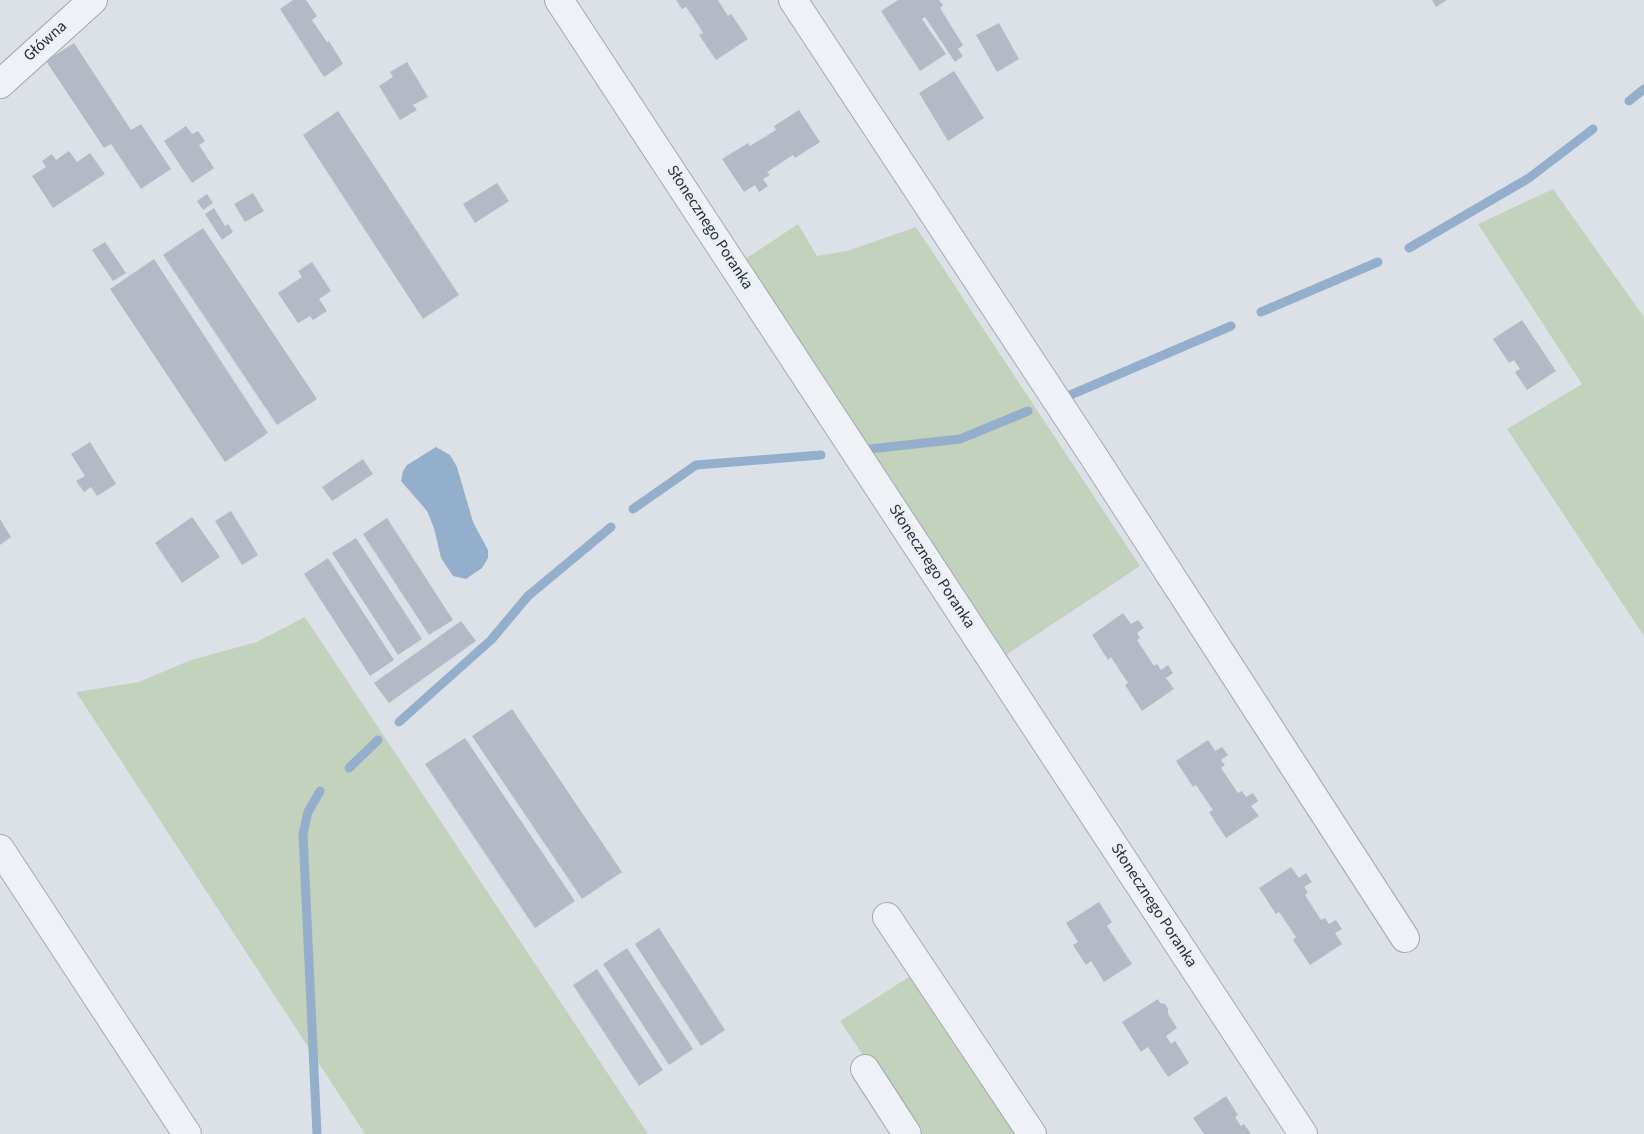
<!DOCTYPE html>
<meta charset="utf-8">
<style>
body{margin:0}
canvas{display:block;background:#dce1e8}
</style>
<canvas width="1644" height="1134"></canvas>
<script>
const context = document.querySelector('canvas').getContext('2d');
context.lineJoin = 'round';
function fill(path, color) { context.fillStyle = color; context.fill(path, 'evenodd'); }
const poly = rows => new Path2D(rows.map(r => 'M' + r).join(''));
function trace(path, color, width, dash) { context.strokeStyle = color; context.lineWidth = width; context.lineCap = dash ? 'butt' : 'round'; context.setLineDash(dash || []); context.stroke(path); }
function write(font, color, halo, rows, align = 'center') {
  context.font = font + ' "Source Sans 3",sans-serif'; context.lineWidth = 5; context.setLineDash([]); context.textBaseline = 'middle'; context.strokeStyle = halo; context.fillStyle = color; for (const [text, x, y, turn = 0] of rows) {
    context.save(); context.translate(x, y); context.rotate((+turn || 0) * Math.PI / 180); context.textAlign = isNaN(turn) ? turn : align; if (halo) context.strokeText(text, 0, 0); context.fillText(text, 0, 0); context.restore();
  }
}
const green = poly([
 [1553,189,1644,317,1644,636,1507,429,1582,384,1478,224],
 [798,224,817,256,847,251,916,227,1140,566,1003,657,744,260],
 [305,617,648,1134,365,1134,76,692,139,682,191,660,257,642],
 [912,975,1016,1134,915,1134,861,1052,840,1021]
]);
const water = poly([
 [436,447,450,455,457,467,473,522,488,550,488,558,482,568,466,579,453,576,441,558,434,528,427,511,401,481,403,471,407,465]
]);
const stream = poly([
 [1629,101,1644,89],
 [1409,248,1529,178,1593,129],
 [1261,312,1378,262],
 [1068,396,1231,326],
 [870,449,960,439,1028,411],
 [633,509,696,465,821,455],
 [399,722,491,640,528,596,611,527],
 [349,768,378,740],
 [317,1134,303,834,308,812,320,791]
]);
const building = poly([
 [293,0,306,0,317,16,312,20,327,42,329,41,343,64,324,77,280,9],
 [676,0,718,0,728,16,731,14,748,39,716,60,699,35,703,33,695,20,686,7,682,9],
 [898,0,939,0,943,5,940,8,963,45,958,49,963,56,955,62,925,17,922,19,946,54,920,71,881,11],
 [1432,0,1447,0,1436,7],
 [999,23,1019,59,997,72,976,35],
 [74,43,131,130,141,124,171,169,141,189,111,144,104,148,46,61],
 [407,62,428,97,413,105,417,110,400,120,379,86,393,77,390,72],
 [954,71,984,118,948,141,919,93],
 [799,110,820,142,795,158,793,155,767,172,770,175,763,179,768,186,759,192,755,185,744,192,722,159,748,143,750,146,776,130,774,126],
 [338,111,459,295,423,319,303,135],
 [186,126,192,134,198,131,205,141,199,145,214,168,192,183,164,141],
 [69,151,77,162,90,153,105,174,53,208,32,176,46,167,42,161,52,154,56,160],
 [497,183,509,201,475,223,463,204],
 [253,193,264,211,245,222,234,204],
 [207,194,213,203,203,210,197,201],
 [214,208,225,226,228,224,233,232,222,240,205,214],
 [203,228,317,399,277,425,163,255],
 [105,242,126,273,113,281,92,250],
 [154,259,268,433,225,462,110,289],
 [312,262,331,291,319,299,327,311,313,320,310,316,298,323,278,293,302,277,298,271],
 [1522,320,1556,371,1527,390,1515,372,1520,369,1514,360,1509,363,1493,339],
 [90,442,116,484,97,496,91,487,84,492,76,481,85,476,71,454],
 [363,459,373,474,332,501,322,487],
 [231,511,258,555,242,565,215,521],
 [192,517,220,557,182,583,155,543],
 [387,518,453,620,429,635,363,534],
 [0,519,11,537,0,545],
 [356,538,422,639,398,655,332,553],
 [328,558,394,660,370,676,304,574],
 [1123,613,1131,624,1138,620,1144,628,1137,633,1140,638,1137,640,1154,666,1157,664,1161,670,1168,665,1173,673,1166,678,1174,689,1142,711,1125,685,1128,683,1111,657,1108,660,1092,635],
 [461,621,476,641,389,703,374,683],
 [512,709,622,872,582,899,472,736],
 [465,738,575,901,535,928,425,764],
 [1208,740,1215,751,1222,747,1228,755,1221,760,1225,765,1221,768,1238,793,1242,791,1246,797,1253,793,1258,801,1251,806,1259,816,1226,838,1209,812,1213,810,1196,785,1193,787,1176,761],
 [1291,867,1299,878,1306,873,1312,882,1304,887,1308,892,1305,895,1321,920,1325,918,1329,924,1336,920,1342,929,1335,933,1342,944,1310,965,1293,940,1296,937,1279,912,1276,914,1259,888],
 [1099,902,1112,922,1107,926,1132,964,1104,982,1091,961,1086,965,1073,945,1078,942,1066,923],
 [659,928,725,1030,701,1046,635,944],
 [627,948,693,1049,669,1065,603,964],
 [597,969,663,1070,639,1086,573,985],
 [1158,999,1160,1003,1165,1004,1168,1009,1168,1014,1177,1028,1166,1036,1171,1044,1175,1041,1189,1063,1168,1077,1148,1047,1141,1052,1122,1022],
 [1226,1096,1238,1115,1235,1117,1241,1126,1244,1124,1251,1134,1204,1134,1193,1118]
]);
const minor = poly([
 [559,0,1303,1134],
 [793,0,1094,457,1405,938],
 [0,84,93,0],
 [0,849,187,1134],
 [887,917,1032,1134],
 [865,1069,907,1134]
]);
const streetNames = [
 ["Główna",46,42,-42],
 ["Słonecznego Poranka",709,228,57],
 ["Słonecznego Poranka",931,567,57],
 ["Słonecznego Poranka",1153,906,57]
];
fill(green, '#c2d2bd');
fill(water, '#94afcb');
trace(stream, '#94afcb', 9);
fill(building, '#b3bac5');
trace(minor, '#a1a8b2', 30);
trace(minor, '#eff1f6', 28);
write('16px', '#252e3f', '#ecf0f5', streetNames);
</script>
